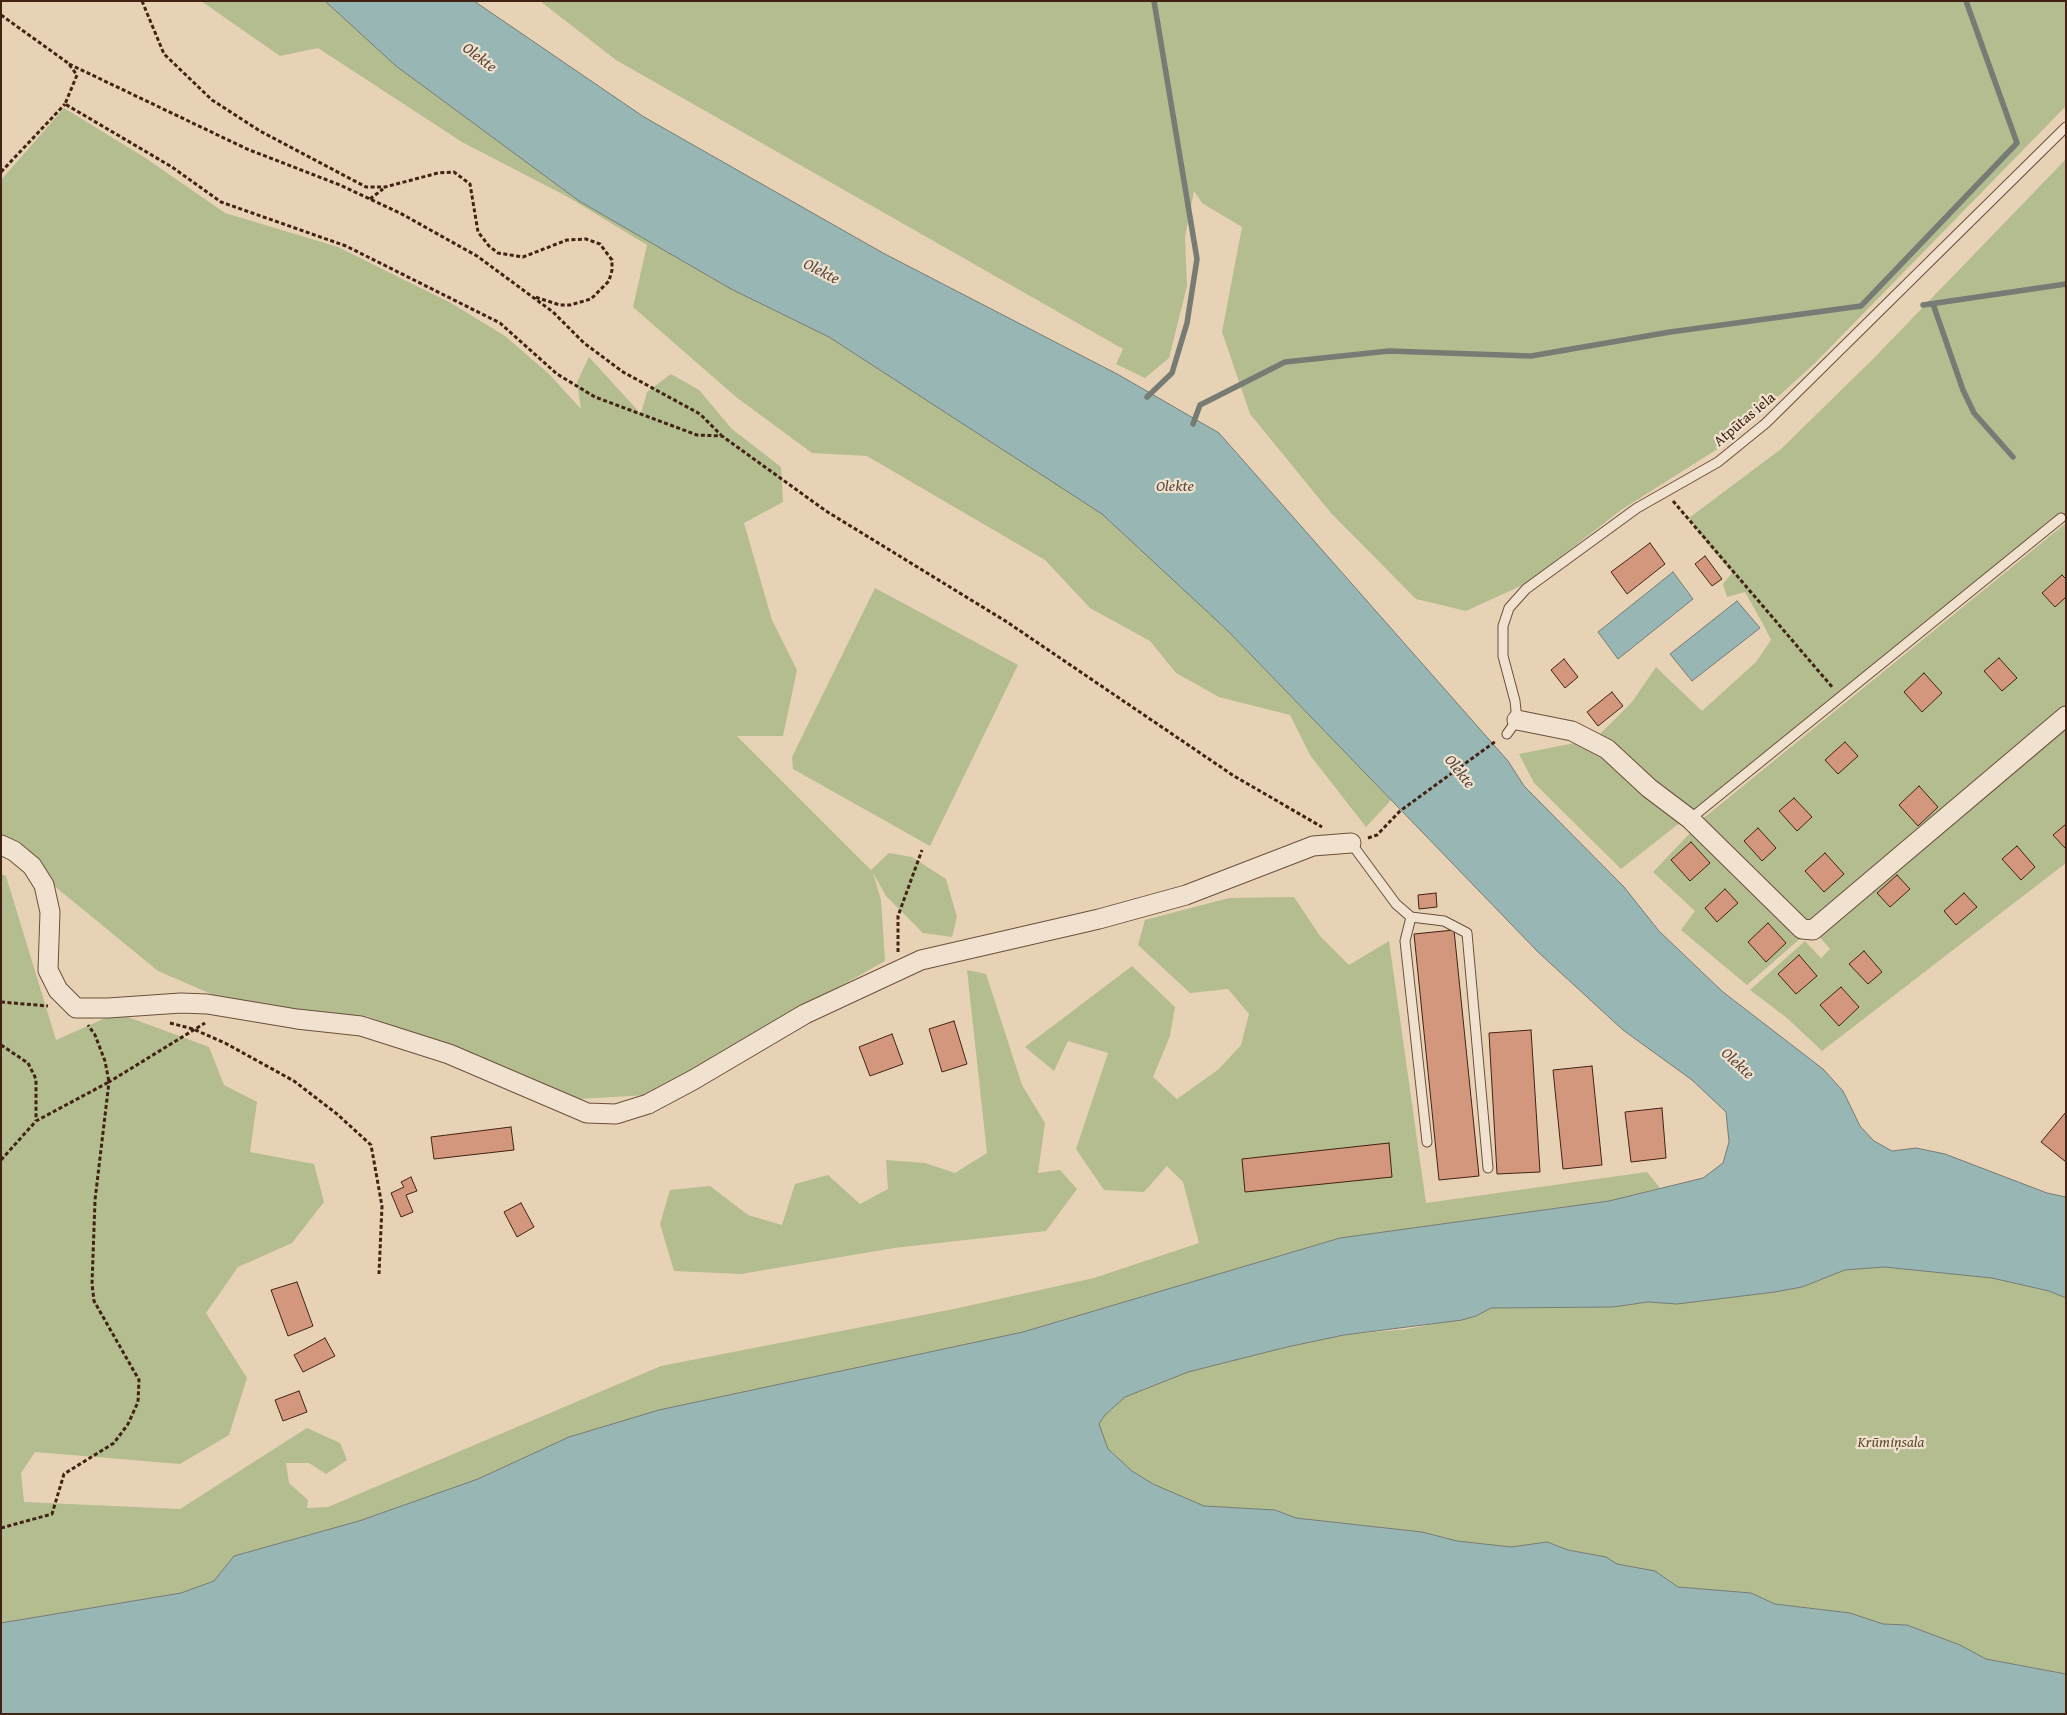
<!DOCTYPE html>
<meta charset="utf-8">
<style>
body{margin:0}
#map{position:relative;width:2067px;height:1715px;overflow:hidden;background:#e8d2b5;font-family:"Gentium Book Plus",serif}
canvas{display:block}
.frame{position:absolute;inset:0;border:2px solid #422313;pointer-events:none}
</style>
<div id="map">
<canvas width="2067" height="1715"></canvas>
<div class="frame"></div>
</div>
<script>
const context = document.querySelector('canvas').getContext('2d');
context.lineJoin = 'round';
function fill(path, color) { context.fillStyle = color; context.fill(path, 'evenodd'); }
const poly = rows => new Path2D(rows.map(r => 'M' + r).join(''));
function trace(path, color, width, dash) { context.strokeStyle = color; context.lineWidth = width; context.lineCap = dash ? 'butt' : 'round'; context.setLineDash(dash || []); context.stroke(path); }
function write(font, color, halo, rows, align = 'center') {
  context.font = font + ' "Gentium Book Plus",serif'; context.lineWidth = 4.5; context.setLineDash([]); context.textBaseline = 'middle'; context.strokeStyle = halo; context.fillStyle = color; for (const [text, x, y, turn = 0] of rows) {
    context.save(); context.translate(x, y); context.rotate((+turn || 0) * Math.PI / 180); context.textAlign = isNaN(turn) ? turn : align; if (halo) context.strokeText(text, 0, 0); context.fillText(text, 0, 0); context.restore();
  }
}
const green = poly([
 [201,1,325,1,396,66,579,201,731,289,829,337,1102,514,1227,630,1391,800,1366,827,1310,755,1290,715,1219,697,1176,673,1150,641,1090,608,1045,560,867,456,812,453,736,397,633,307,647,245,568,197,462,142,318,48,280,56],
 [540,1,2066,1,2066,106,1815,363,1727,443,1621,510,1527,583,1466,611,1416,599,1331,513,1250,414,1222,332,1242,227,1202,203,1194,191,1185,237,1187,286,1169,358,1145,378,1116,364,1123,349,616,60],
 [64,108,144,157,225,213,338,247,451,303,505,336,549,374,581,409,577,382,589,357,641,414,647,392,671,374,699,390,732,429,781,467,783,502,744,523,772,620,797,670,783,736,737,736,871,870,889,853,912,857,946,879,957,917,952,937,923,933,886,896,873,873,881,900,885,961,647,1095,579,1099,367,1016,239,1006,158,971,47,880,1,838,1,180],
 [2066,159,2066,520,1621,869,1534,783,1519,754,1595,739,1632,702,1656,667,1702,711,1756,662,1771,640,1763,624,1745,592,1727,597,1723,584,1732,573,1707,543,1689,518,1781,449,1873,359],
 [2066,523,2066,705,1807,922,1700,821],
 [875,588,1018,665,930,846,793,769,792,757],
 [2066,726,2066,863,1822,1051,1787,1018,1750,990,1805,941,1821,958,1830,949,1818,935],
 [1691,832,1802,937,1747,985,1681,930,1695,911,1653,872],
 [1,874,6,876,56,1040,117,1013,209,1047,224,1085,257,1102,250,1152,314,1164,324,1202,292,1243,238,1267,206,1313,247,1378,229,1435,180,1464,35,1452,21,1473,24,1502,180,1509,307,1428,340,1443,347,1460,326,1474,309,1463,286,1463,289,1483,308,1500,307,1508,328,1507,661,1366,954,1309,1094,1278,1199,1243,1183,1182,1167,1166,1144,1192,1104,1190,1076,1149,1108,1053,1068,1041,1054,1071,1025,1047,1132,966,1175,1007,1170,1036,1153,1077,1177,1099,1219,1069,1241,1045,1249,1014,1228,989,1190,993,1138,945,1145,920,1229,898,1294,897,1320,936,1349,965,1389,941,1426,1203,1647,1172,1660,1188,1609,1201,1340,1238,1023,1332,659,1410,569,1437,478,1479,359,1521,234,1556,214,1581,181,1593,1,1623],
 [967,970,986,974,1022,1085,1045,1123,1038,1173,1060,1170,1077,1189,1046,1231,894,1248,741,1274,674,1271,660,1224,670,1190,710,1186,748,1215,782,1225,795,1184,828,1175,860,1204,888,1189,886,1160,925,1163,955,1173,987,1153],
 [1884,1267,1993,1278,2049,1291,2066,1298,2066,1674,1986,1659,1960,1645,1907,1625,1883,1624,1850,1613,1775,1604,1751,1593,1678,1587,1655,1571,1617,1564,1606,1557,1568,1550,1547,1542,1511,1547,1457,1541,1422,1532,1296,1518,1275,1510,1204,1506,1153,1484,1132,1471,1108,1449,1099,1424,1105,1415,1125,1397,1188,1372,1287,1347,1344,1335,1407,1329,1476,1316,1491,1308,1613,1307,1648,1302,1677,1304,1775,1292,1802,1287,1845,1270]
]);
const water = poly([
 [325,1,474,1,644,117,883,253,1119,375,1219,433,1508,761,1524,786,1624,887,1659,931,1723,992,1823,1069,1843,1091,1860,1126,1874,1141,1892,1151,1916,1148,1945,1154,2047,1193,2066,1197,2066,1298,2049,1291,1992,1278,1884,1267,1845,1270,1802,1287,1775,1292,1677,1304,1648,1302,1613,1307,1491,1308,1476,1316,1462,1320,1344,1335,1287,1347,1188,1372,1125,1397,1105,1415,1099,1424,1108,1449,1132,1471,1153,1484,1204,1506,1275,1510,1296,1518,1422,1532,1457,1541,1511,1547,1547,1542,1568,1550,1606,1557,1617,1564,1655,1571,1678,1587,1751,1593,1775,1604,1850,1613,1883,1624,1907,1625,1960,1645,1986,1659,2066,1674,2066,1714,1,1714,1,1623,181,1593,214,1581,234,1556,359,1521,478,1479,569,1437,659,1410,1023,1332,1340,1238,1609,1201,1703,1178,1723,1163,1729,1142,1726,1112,1692,1080,1623,1030,1538,952,1227,630,1102,514,829,337,731,289,579,201,396,66,325,1],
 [1673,572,1693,599,1618,659,1598,632,1673,572],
 [1737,601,1760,628,1692,681,1670,654,1737,601]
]);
const stream = poly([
 [1933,304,1963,390,1974,413,2013,457],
 [1923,305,2066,284],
 [1147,397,1172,373,1187,323,1197,259,1154,1],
 [1193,424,1200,405,1285,362,1389,351,1531,356,1670,332,1861,306,2017,143,1966,1]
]);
const building = poly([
 [1650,543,1665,564,1627,594,1611,572,1650,543],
 [1705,556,1722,579,1712,586,1695,564,1705,556],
 [2062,575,2066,579,2066,597,2055,607,2042,593,2062,575],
 [1999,658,2017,678,2002,691,1984,671,1999,658],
 [1564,659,1578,677,1565,688,1551,670,1564,659],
 [1924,673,1942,693,1922,712,1904,692,1924,673],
 [1612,692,1623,706,1598,726,1587,712,1612,692],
 [1845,742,1858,756,1838,774,1825,760,1845,742],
 [1919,786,1938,807,1918,826,1899,805,1919,786],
 [1794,798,1812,817,1797,831,1779,811,1794,798],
 [2066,824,2066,849,2053,835,2066,824],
 [1758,828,1776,848,1762,861,1744,841,1758,828],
 [1691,842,1710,863,1690,881,1671,860,1691,842],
 [2017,846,2035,867,2021,880,2002,859,2017,846],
 [1825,853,1844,874,1824,892,1805,871,1825,853],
 [1897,875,1910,889,1890,907,1877,893,1897,875],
 [1725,889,1738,903,1717,922,1705,908,1725,889],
 [1436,893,1437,907,1419,909,1418,895,1436,893],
 [1964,893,1977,907,1956,925,1944,911,1964,893],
 [1768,923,1786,943,1766,962,1748,942,1768,923],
 [1454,930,1479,1176,1439,1180,1414,934,1454,930],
 [1864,951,1882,972,1868,984,1849,964,1864,951],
 [1799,955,1817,976,1796,994,1778,974,1799,955],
 [1841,987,1859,1007,1839,1026,1820,1005,1841,987],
 [954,1021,967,1064,942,1072,929,1029,954,1021],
 [1531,1030,1540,1172,1497,1174,1489,1033,1531,1030],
 [892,1034,903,1064,870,1076,859,1047,892,1034],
 [1592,1066,1602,1165,1563,1169,1553,1070,1592,1066],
 [1662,1108,1666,1158,1631,1162,1625,1112,1662,1108],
 [2066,1112,2066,1162,2041,1142,2066,1112],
 [511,1127,514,1150,434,1159,431,1137,511,1127],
 [1389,1143,1392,1177,1245,1192,1242,1159,1389,1143],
 [411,1177,417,1191,406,1195,413,1212,401,1217,391,1193,404,1187,401,1182,411,1177],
 [521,1203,534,1227,517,1237,504,1212,521,1203],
 [297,1282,313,1326,288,1336,271,1290,297,1282],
 [325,1338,335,1356,303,1372,294,1355,325,1338],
 [299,1391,307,1412,283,1421,275,1400,299,1391]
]);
const path = poly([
 [142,1,164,54,212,100,260,131,366,187,385,187,438,173,454,172,470,184,478,232,489,246,498,253,523,257,567,240,586,239,600,244,612,260,612,270,609,281,591,299,570,305,560,305,535,297],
 [1,15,68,63,77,75,65,104,172,167,221,202,346,246,500,323,557,374,595,397,697,435,722,436,826,511,1007,622,1234,776,1322,827],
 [69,64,247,149,340,185,400,213,477,256,553,312,584,343,623,372,700,414,721,435],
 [1,172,65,104],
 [370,199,383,189],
 [1673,501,1833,688],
 [1368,838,1377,835,1400,811,1496,741],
 [898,952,898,916,922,850],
 [1,1002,48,1006],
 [170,1023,193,1029,225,1043,294,1081,337,1114,371,1145,382,1206,379,1274],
 [1,1045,28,1063,36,1079,36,1121],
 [1,1160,36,1121,109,1082,105,1061,95,1035,88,1025],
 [1,1528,52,1514,64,1474,114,1443,128,1424,138,1402,139,1380,94,1301,92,1284,95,1200,109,1082,205,1023]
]);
const service = poly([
 [1507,734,1517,720,1515,701,1503,656,1503,626,1509,608,1526,589,1637,508,1718,462,1766,423,2066,127],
 [1690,819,2061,518],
 [1351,843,1396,904,1411,917,1405,941,1427,1142],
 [1411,917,1444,921,1467,933,1488,1168]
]);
const minor = poly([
 [1517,720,1572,731,1607,749,1649,788,1690,819,1802,929,1813,930,2066,716],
 [1,845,14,851,32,866,44,885,50,912,48,970,58,990,76,1008,108,1008,181,1003,207,1004,297,1019,361,1026,449,1054,587,1113,616,1114,648,1104,693,1080,805,1014,921,960,1099,919,1186,895,1313,846,1351,843]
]);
const streetNames = [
 ["Atpūtas iela",1745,420,-40]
];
const parkNames = [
 ["Krūmiņsala",1891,1443]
];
const waterNames = [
 ["Olekte",479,58,37],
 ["Olekte",821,272,27],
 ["Olekte",1175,487],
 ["Olekte",1459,772,51],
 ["Olekte",1737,1064,43]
];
fill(green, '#b3bd90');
fill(water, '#98b6b3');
trace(water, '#767b73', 1);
trace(stream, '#767b73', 5.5);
fill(building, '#d3977d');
trace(building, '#422313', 1);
trace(service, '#6c4f3c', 11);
trace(minor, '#6c4f3c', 21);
trace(path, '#422313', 3, [4, 2.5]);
trace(service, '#f0e2cf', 9);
trace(minor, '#f0e2cf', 19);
write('15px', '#422313', '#f0e2cf', streetNames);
write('italic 15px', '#5e4a32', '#f0e2cf', parkNames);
write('italic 16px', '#58483b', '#f0e2cf', waterNames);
</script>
